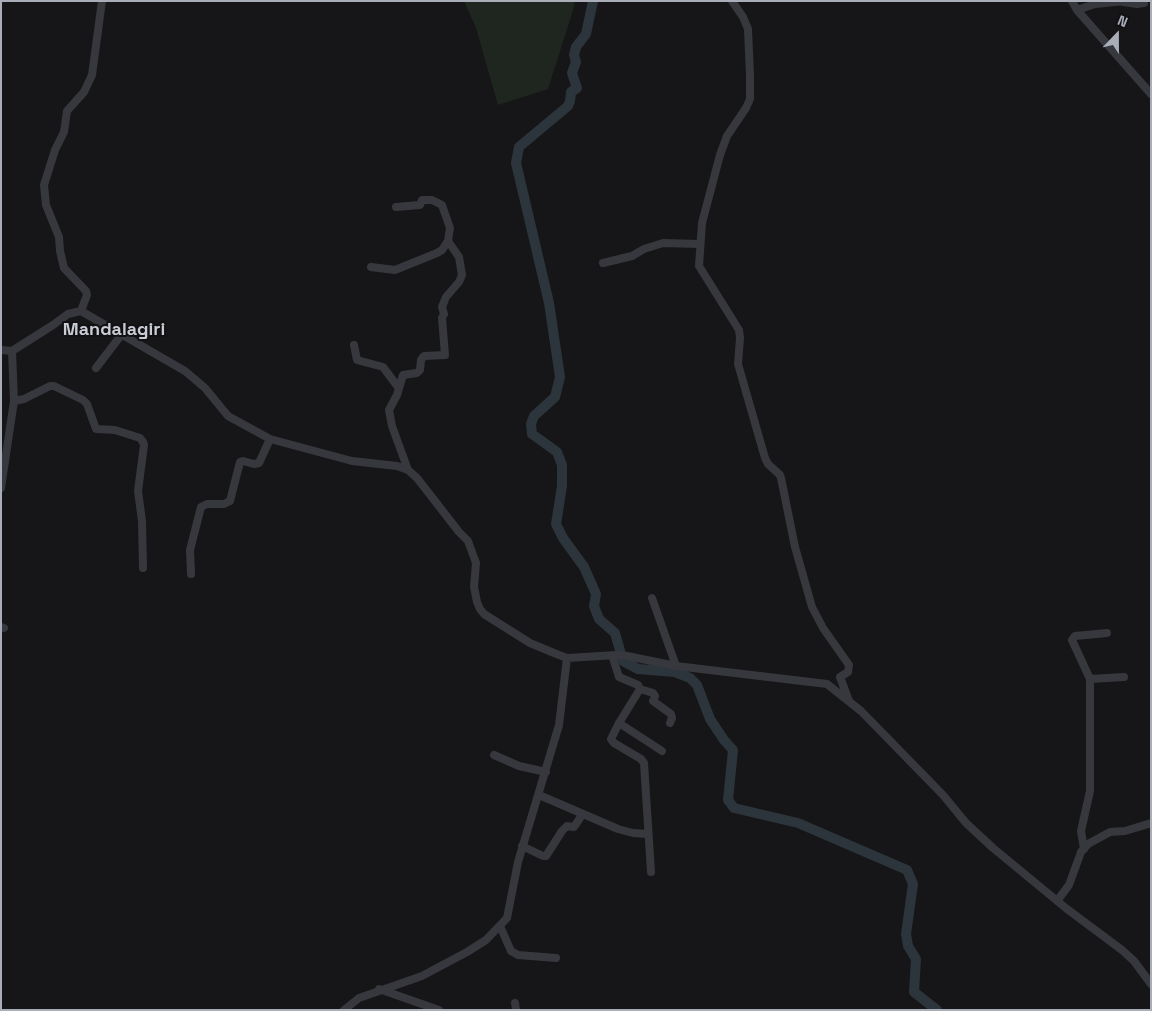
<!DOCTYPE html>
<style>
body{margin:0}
#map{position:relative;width:1152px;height:1011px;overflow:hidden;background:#161618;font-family:"Space Grotesk",sans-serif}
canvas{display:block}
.frame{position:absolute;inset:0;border:2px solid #a8adb8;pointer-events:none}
.north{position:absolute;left:1092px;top:10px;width:50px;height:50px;-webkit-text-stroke:4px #111113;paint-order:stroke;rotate:22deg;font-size:14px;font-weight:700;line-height:20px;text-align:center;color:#a8adb8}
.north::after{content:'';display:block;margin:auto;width:18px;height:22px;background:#a8adb8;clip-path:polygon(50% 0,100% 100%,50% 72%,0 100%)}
</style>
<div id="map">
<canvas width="1152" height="1011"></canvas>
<div class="frame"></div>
<div class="north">N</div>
</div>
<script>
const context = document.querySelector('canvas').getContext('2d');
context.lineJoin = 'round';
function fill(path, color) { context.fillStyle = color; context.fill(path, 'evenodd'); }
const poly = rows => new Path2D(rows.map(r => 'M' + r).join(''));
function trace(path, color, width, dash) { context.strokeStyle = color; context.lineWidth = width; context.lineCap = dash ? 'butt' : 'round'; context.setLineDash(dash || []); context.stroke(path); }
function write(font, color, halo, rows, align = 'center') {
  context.font = font + ' "Space Grotesk",sans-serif'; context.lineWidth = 4; context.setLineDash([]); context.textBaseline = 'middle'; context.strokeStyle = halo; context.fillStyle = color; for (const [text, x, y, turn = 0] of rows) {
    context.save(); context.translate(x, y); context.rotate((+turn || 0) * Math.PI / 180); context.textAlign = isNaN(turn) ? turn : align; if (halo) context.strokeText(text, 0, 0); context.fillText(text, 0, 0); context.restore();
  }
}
const green = poly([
 [464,1,574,1,574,7,548,89,498,105,476,28]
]);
const river = poly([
 [593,1,586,34,576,47,574,55,576,62,572,73,577,88,571,92,570,101,568,106,519,147,516,163,549,303,560,377,555,397,534,416,531,424,532,434,557,452,562,465,562,486,556,524,563,538,584,567,596,594,594,606,599,619,615,633,623,661,638,669,675,672,690,678,697,685,710,719,724,740,733,750,728,800,734,808,798,823,907,870,913,884,906,934,908,946,916,959,914,992,937,1010]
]);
const minor = poly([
 [732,1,743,17,748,29,750,76,750,99,746,108,727,136,720,155,702,223,699,266,739,330,740,338,738,364,765,458,768,464,780,475,781,478,795,547,812,607,823,628,849,665,848,672,840,677,849,701],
 [1072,1,1077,10,1151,94],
 [1123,2,1137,4,1144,3],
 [1077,10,1095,4,1125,1],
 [396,207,420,205,422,200,432,200,442,205,450,228,448,241,459,257,462,275,459,282,446,297,442,307,444,314,442,318,445,355,424,356,421,360,420,370,417,373,403,375,397,395,389,410,392,426,408,470],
 [603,263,632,256,644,249,663,243,700,244],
 [371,267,395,270,437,253,442,250,448,241],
 [81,311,87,295,86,291,64,268,60,251,59,237,46,205,44,185,55,150,64,132,67,111,84,92,92,75,102,1],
 [354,345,357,360,383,367,398,387],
 [1,350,12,351,53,325,68,314,81,311,185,371,205,388,228,416,270,439,352,461,397,466,408,470,417,478,459,532,468,541,476,563,474,587,477,602,480,609,484,614,530,643,554,653,567,658,617,655,627,656,676,666,827,684,861,711,943,795,966,823,993,848,1067,909,1122,950,1134,961,1151,984],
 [96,368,122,334],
 [14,401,24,399,50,386,54,386,83,400,87,404,96,429,115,430,140,438,143,442,144,445,138,491,142,521,143,568],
 [1,488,14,401,12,351],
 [191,574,190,550,201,507,207,504,224,504,230,501,240,462,243,461,254,464,259,463,270,439],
 [652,598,676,666],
 [1,627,4,628],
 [612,655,619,677,638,685,640,689,619,723,611,739,614,743,641,759,644,763,651,872],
 [1090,679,1124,677],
 [640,689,653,693,655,696,653,701,671,714,672,718,670,723],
 [619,723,662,751],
 [494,755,519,766,546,772],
 [539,795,618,829,633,833,648,834],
 [522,846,543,856,546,856,562,831,567,826,574,827,582,815],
 [1084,849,1081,831,1090,791,1090,679,1072,640,1075,636,1107,633],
 [1057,901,1069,885,1081,852,1088,844,1110,832,1125,831,1151,823],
 [500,926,511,951,518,955,556,958],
 [379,989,439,1010],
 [515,1003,516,1010],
 [344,1010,359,998,422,976,467,952,486,940,507,918,518,862,559,725,567,658]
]);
const quarterNames = [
 ["Mandalagiri",114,330]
];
fill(green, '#1e261f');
trace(river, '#2c353c', 10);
trace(minor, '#37383d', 8);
write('bold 18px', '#c9ccd4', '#111113', quarterNames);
</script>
